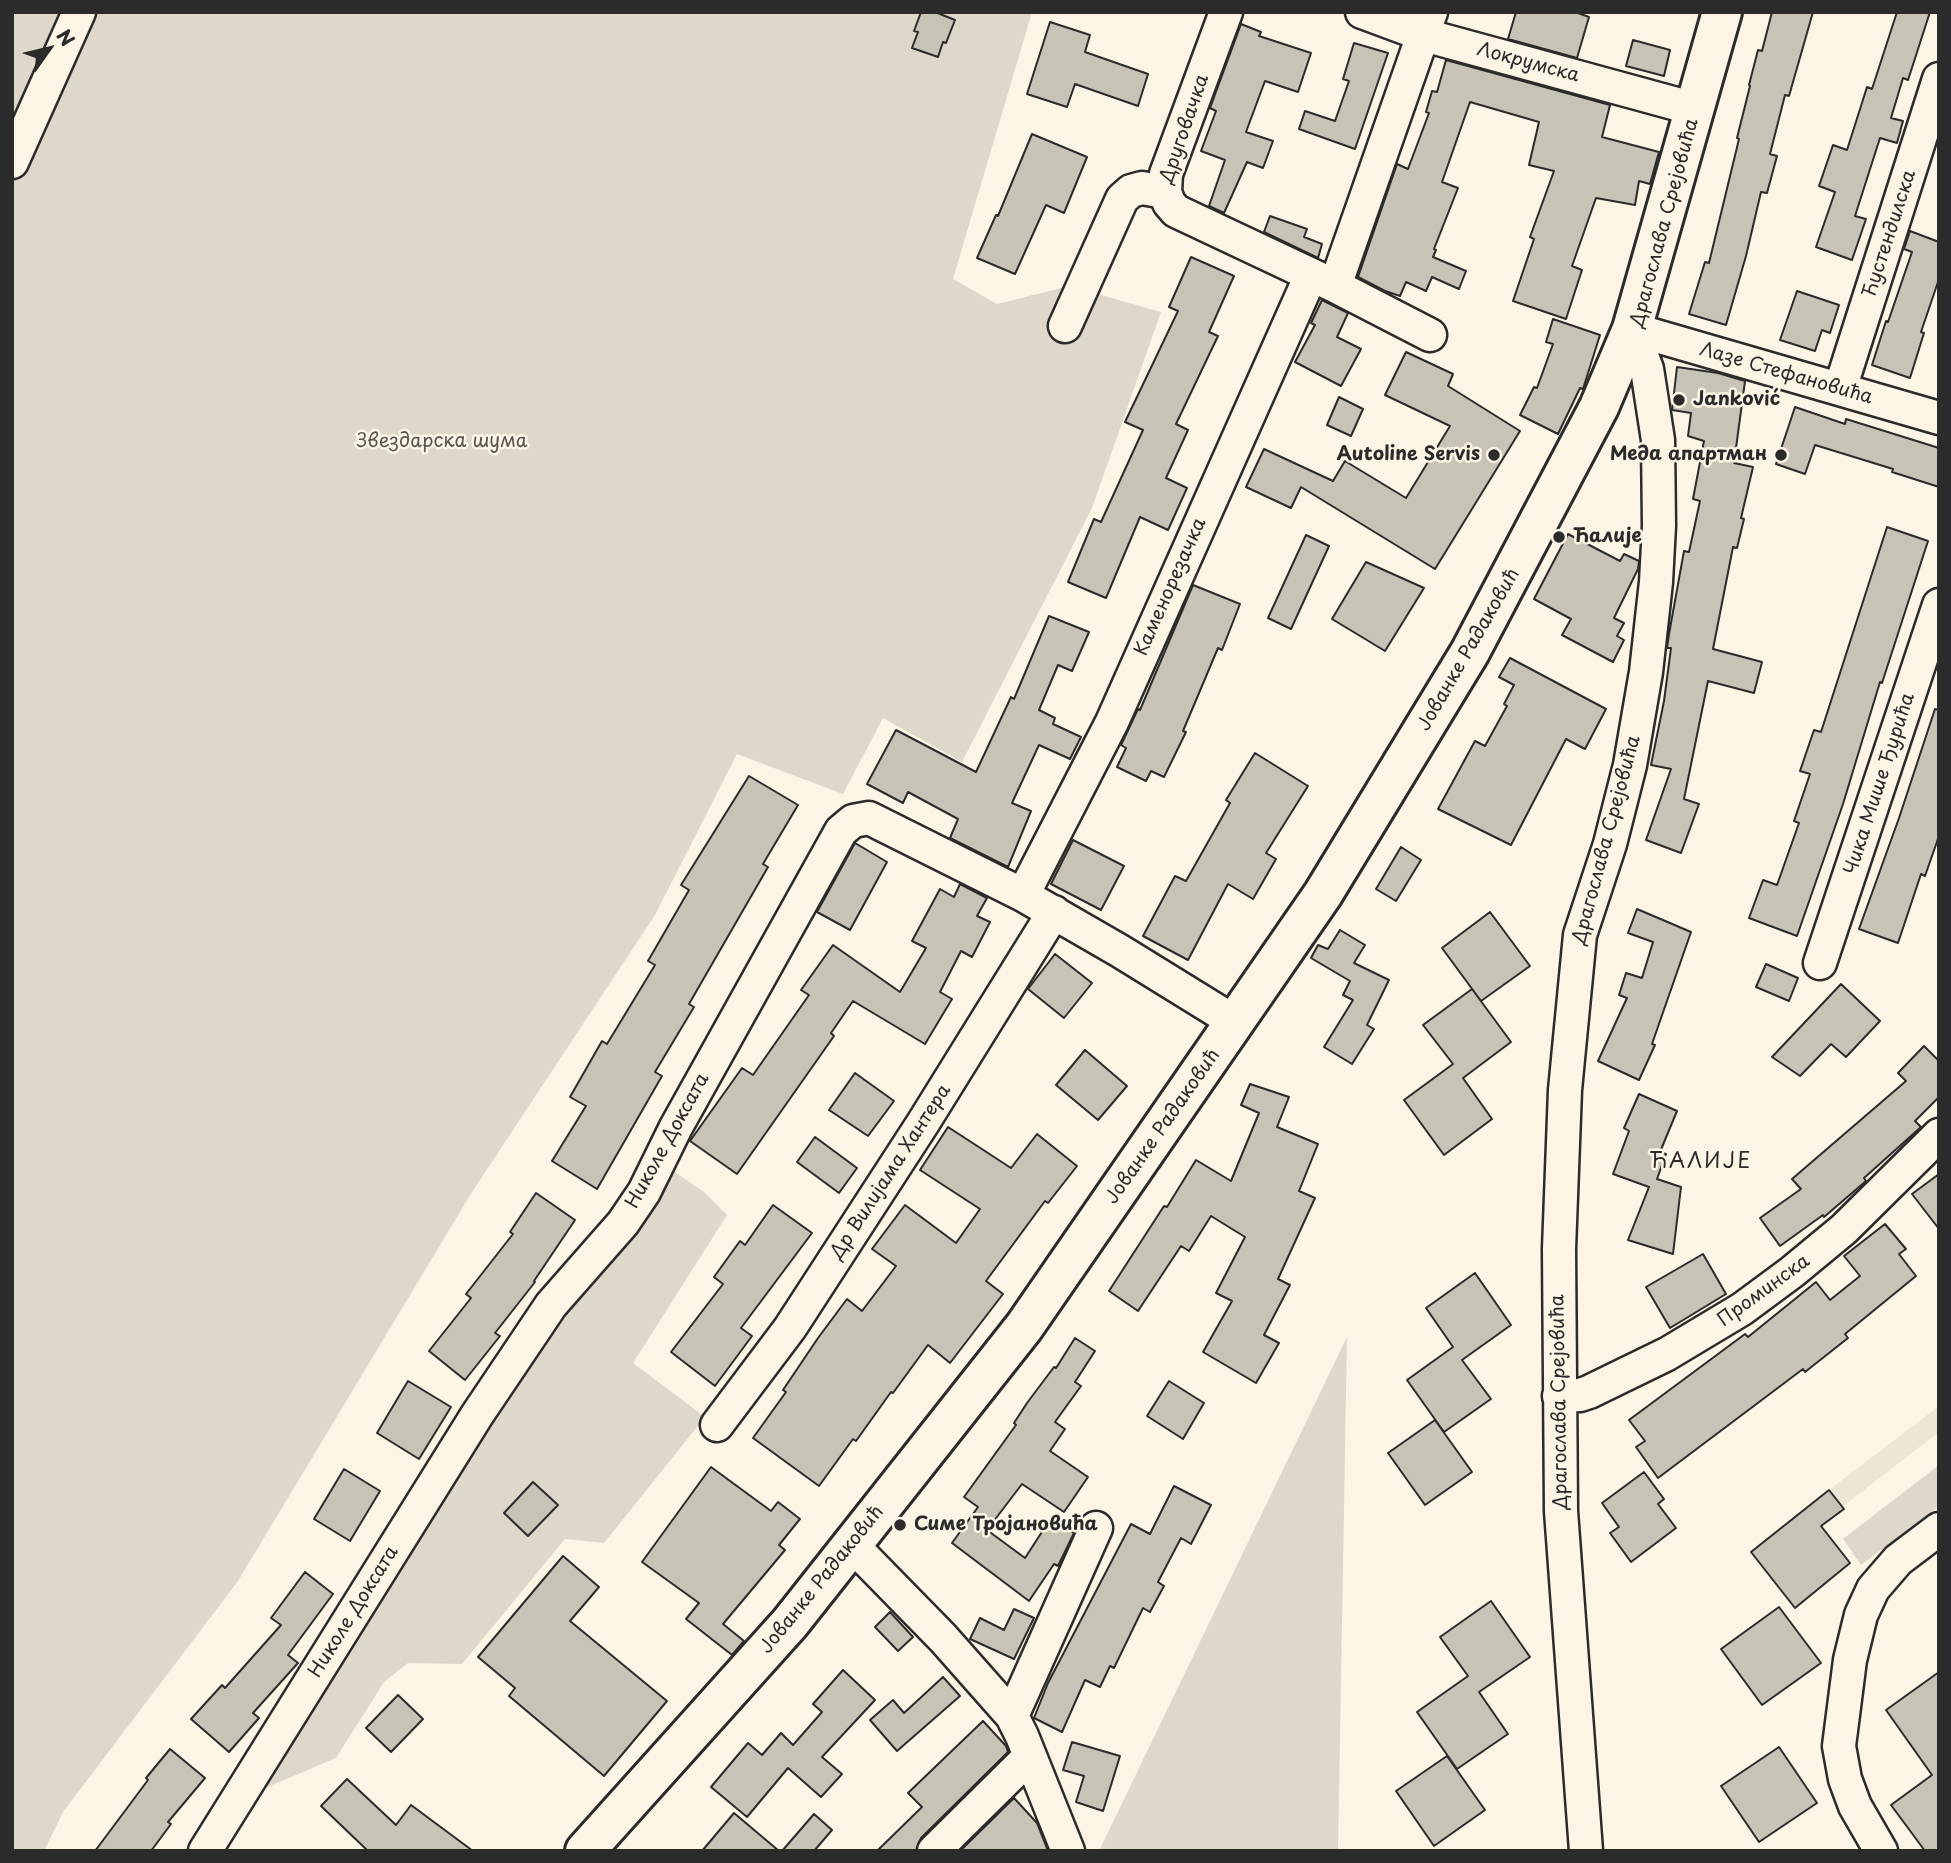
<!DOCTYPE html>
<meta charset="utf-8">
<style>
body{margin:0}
#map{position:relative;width:1951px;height:1863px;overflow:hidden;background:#fcf5e5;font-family:"Playpen Sans",sans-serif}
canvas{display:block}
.frame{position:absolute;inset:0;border:14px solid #2b2b2b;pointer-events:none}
.north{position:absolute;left:14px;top:14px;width:70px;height:70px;-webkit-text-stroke:5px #fcf5e5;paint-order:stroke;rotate:56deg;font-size:19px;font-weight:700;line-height:28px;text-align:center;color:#2b2b2b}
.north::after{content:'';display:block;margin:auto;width:24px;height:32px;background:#2b2b2b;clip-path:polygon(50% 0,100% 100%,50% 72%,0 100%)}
</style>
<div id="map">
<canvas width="1951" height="1863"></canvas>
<div class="frame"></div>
<div class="north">N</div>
</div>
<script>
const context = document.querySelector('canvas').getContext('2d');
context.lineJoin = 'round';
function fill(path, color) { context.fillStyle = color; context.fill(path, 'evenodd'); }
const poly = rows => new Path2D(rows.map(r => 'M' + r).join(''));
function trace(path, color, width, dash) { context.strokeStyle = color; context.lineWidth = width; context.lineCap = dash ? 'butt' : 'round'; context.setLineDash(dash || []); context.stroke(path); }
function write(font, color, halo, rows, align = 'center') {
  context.font = font + ' "Playpen Sans",sans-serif'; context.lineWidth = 5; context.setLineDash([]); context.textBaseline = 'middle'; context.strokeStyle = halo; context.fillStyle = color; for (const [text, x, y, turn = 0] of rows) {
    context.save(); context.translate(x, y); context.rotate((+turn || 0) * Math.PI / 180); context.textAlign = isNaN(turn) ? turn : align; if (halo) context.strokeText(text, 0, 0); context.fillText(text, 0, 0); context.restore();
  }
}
const built = poly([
 [1939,1406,1939,1432,1842,1507,1829,1490]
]);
const green = poly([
 [12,12,1032,12,953,279,997,304,1069,286,1161,312,1092,508,962,762,883,718,843,794,737,754,655,915,472,1192,238,1581,63,1812,44,1851,12,1851],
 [660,1162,704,1192,727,1215,633,1363,705,1417,604,1543,565,1539,462,1664,408,1663,384,1682,336,1758,237,1800],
 [1347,1337,1338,1851,1099,1851],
 [1939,1465,1939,1506,1861,1565,1843,1539]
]);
const building = poly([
 [921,12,935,12,955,20,946,43,943,42,938,57,912,48,918,32,914,31,921,12],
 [1516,12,1575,12,1589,17,1577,58,1508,39,1516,12],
 [1772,12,1813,12,1789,96,1785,95,1770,154,1777,156,1767,193,1761,192,1746,256,1726,325,1689,314,1705,262,1709,263,1739,139,1737,138,1750,86,1749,85,1758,50,1762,51,1772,12],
 [1897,12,1930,12,1908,80,1903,78,1891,118,1903,121,1897,143,1880,138,1855,216,1866,219,1852,260,1816,247,1835,192,1819,186,1833,145,1847,150,1867,87,1872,89,1897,12],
 [1050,22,1090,35,1085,52,1148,74,1138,106,1075,84,1067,107,1027,94,1050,22],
 [1241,24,1261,32,1259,36,1311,53,1298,92,1265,81,1246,132,1273,141,1263,168,1247,162,1224,213,1209,206,1225,160,1201,151,1216,111,1210,108,1241,24],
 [1633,40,1670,50,1664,76,1626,66,1633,40],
 [1354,43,1388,53,1355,149,1299,129,1305,111,1335,121,1349,81,1343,79,1354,43],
 [1446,60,1610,105,1602,137,1659,152,1650,184,1639,181,1635,205,1596,198,1572,266,1582,270,1566,319,1513,301,1534,239,1530,237,1554,171,1529,165,1539,122,1470,102,1442,182,1458,188,1434,249,1436,250,1433,257,1466,271,1459,289,1432,277,1426,291,1406,282,1400,296,1385,291,1358,277,1397,164,1408,169,1429,113,1426,112,1432,91,1437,92,1446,60],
 [1032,134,1087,157,1064,213,1046,205,1015,274,977,258,996,215,998,216,1032,134],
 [1270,216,1307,229,1304,237,1322,244,1318,258,1264,232,1270,216],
 [1910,231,1939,242,1939,279,1921,332,1924,333,1910,378,1872,365,1886,321,1888,322,1912,252,1904,249,1910,231],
 [1191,257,1234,276,1209,332,1218,336,1176,424,1188,430,1166,478,1187,488,1168,530,1140,517,1106,598,1068,582,1094,519,1101,522,1143,430,1125,422,1178,311,1169,307,1191,257],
 [1797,291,1839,305,1830,333,1822,330,1815,351,1780,340,1797,291],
 [1322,300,1348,313,1337,337,1361,349,1341,386,1295,362,1315,325,1311,323,1322,300],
 [1553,319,1600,335,1583,389,1580,388,1558,434,1520,415,1534,387,1537,388,1553,344,1546,342,1553,319],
 [1406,352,1453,374,1448,386,1520,431,1435,569,1301,487,1291,508,1246,487,1264,449,1333,481,1345,461,1406,498,1450,426,1385,395,1406,352],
 [1677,367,1718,373,1745,381,1734,463,1753,467,1741,518,1744,519,1737,548,1733,547,1713,649,1762,662,1754,693,1708,681,1684,799,1699,804,1681,853,1646,840,1671,769,1651,765,1664,701,1671,648,1667,648,1669,634,1684,551,1689,552,1700,501,1693,499,1704,441,1688,436,1691,413,1672,410,1677,367],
 [1339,397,1363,409,1351,436,1327,425,1339,397],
 [1795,407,1845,424,1846,419,1939,448,1939,487,1892,472,1893,469,1815,445,1805,474,1776,464,1795,407],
 [1887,527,1928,541,1882,683,1880,682,1843,804,1797,936,1749,918,1763,880,1777,885,1799,823,1794,821,1810,774,1800,771,1814,730,1821,732,1887,527],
 [1568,534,1620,561,1624,554,1639,561,1638,569,1614,618,1624,623,1617,636,1624,640,1613,662,1562,635,1571,619,1534,599,1568,534],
 [1306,535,1329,546,1291,629,1268,618,1306,535],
 [1366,562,1424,588,1385,651,1332,619,1366,562],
 [1193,585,1240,604,1222,650,1218,648,1183,731,1186,732,1164,777,1151,771,1146,781,1117,767,1126,748,1121,745,1138,709,1140,710,1193,585],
 [1049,616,1089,632,1072,671,1058,665,1039,710,1055,718,1053,724,1081,737,1070,759,1039,745,1012,803,1031,811,1008,867,950,838,958,819,908,792,903,803,867,784,896,730,976,772,1011,697,1014,699,1049,616],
 [1510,658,1606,709,1585,749,1566,739,1511,845,1438,809,1475,741,1485,746,1507,706,1504,704,1514,685,1499,677,1510,658],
 [1935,709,1939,710,1939,836,1925,876,1921,874,1898,943,1859,929,1899,818,1935,709],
 [1255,753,1308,786,1266,853,1276,859,1253,899,1228,884,1188,960,1143,936,1175,876,1186,881,1230,803,1226,800,1255,753],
 [749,776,798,805,763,864,768,867,689,1004,694,1007,655,1072,662,1076,597,1189,552,1161,586,1106,570,1097,602,1041,607,1044,655,965,648,961,689,890,681,885,749,776],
 [1073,840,1124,866,1101,910,1051,884,1073,840],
 [855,843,887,862,850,930,817,912,855,843],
 [1401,847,1421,860,1396,901,1376,889,1401,847],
 [960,884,987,898,977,916,990,922,972,957,961,951,940,992,952,999,925,1044,853,1001,831,1033,834,1036,737,1174,690,1141,742,1068,753,1075,809,995,801,990,833,945,900,992,926,948,912,941,940,889,954,897,960,884],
 [1637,909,1691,932,1652,1044,1655,1045,1639,1080,1598,1061,1627,998,1619,995,1626,973,1642,978,1653,942,1628,933,1637,909],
 [1490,912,1530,966,1481,1001,1442,948,1490,912],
 [1340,930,1365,945,1354,963,1389,980,1367,1025,1374,1029,1352,1064,1324,1047,1353,1000,1343,995,1350,981,1311,958,1318,945,1328,949,1340,930],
 [1055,954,1092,983,1064,1018,1028,989,1055,954],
 [1766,964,1798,978,1789,1001,1756,987,1766,964],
 [1841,984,1880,1021,1846,1057,1831,1044,1800,1076,1772,1057,1841,984],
 [1472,989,1511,1042,1463,1078,1492,1119,1444,1155,1404,1100,1453,1064,1423,1025,1472,989],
 [1924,1046,1939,1061,1939,1097,1915,1121,1921,1127,1864,1178,1866,1181,1824,1217,1823,1215,1780,1246,1760,1218,1801,1189,1792,1179,1906,1081,1898,1073,1924,1046],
 [1085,1050,1127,1086,1098,1120,1056,1085,1085,1050],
 [855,1073,894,1101,868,1136,829,1110,855,1073],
 [1250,1084,1289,1097,1277,1127,1318,1144,1299,1191,1315,1198,1278,1279,1290,1285,1264,1335,1279,1343,1256,1383,1203,1352,1232,1301,1216,1293,1245,1237,1211,1216,1189,1251,1181,1246,1138,1311,1109,1291,1164,1206,1167,1207,1196,1160,1231,1181,1259,1113,1241,1105,1250,1084],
 [1639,1094,1677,1111,1660,1152,1666,1154,1657,1179,1681,1187,1673,1254,1628,1240,1649,1187,1613,1174,1629,1131,1624,1128,1639,1094],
 [948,1127,1011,1168,1037,1134,1077,1166,1048,1203,1045,1201,986,1281,1003,1294,950,1363,928,1345,893,1393,891,1392,856,1441,853,1439,819,1486,753,1438,786,1392,783,1390,818,1338,847,1299,862,1311,896,1266,872,1249,905,1205,956,1243,980,1209,920,1170,948,1127],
 [815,1137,857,1168,839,1193,797,1162,815,1137],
 [1939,1174,1939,1229,1912,1194,1939,1174],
 [536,1193,575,1220,534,1281,535,1282,495,1333,500,1336,465,1380,429,1351,471,1298,466,1294,513,1234,510,1232,536,1193],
 [773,1205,812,1233,741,1328,752,1336,715,1386,671,1352,723,1284,714,1277,740,1241,745,1245,773,1205],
 [1885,1224,1906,1249,1899,1254,1916,1276,1845,1334,1848,1338,1805,1372,1803,1369,1658,1478,1636,1447,1645,1441,1629,1420,1745,1334,1748,1337,1816,1282,1830,1300,1860,1276,1844,1256,1885,1224],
 [1703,1254,1726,1294,1670,1328,1646,1287,1703,1254],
 [1475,1273,1511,1325,1462,1360,1491,1399,1444,1432,1407,1380,1453,1347,1426,1308,1475,1273],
 [1075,1338,1095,1351,1075,1382,1081,1386,1055,1422,1065,1429,1050,1451,1088,1477,1064,1512,1022,1484,987,1530,1025,1558,1051,1518,1074,1533,1058,1566,1054,1564,1029,1601,952,1543,978,1507,964,1497,1016,1425,1014,1423,1027,1403,1054,1367,1056,1368,1075,1338],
 [408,1381,451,1407,419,1459,377,1433,408,1381],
 [1169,1381,1204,1403,1183,1439,1147,1416,1169,1381],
 [1435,1420,1472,1472,1425,1505,1388,1453,1435,1420],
 [711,1467,771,1511,778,1502,800,1519,779,1545,785,1550,723,1624,744,1641,732,1655,686,1619,699,1603,642,1562,711,1467],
 [344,1469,380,1491,350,1541,314,1519,344,1469],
 [1644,1472,1664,1499,1658,1504,1676,1528,1631,1562,1610,1533,1619,1527,1602,1503,1644,1472],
 [533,1482,558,1505,528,1536,504,1513,533,1482],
 [1174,1486,1211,1505,1191,1544,1181,1538,1158,1582,1164,1586,1150,1612,1143,1608,1114,1668,1110,1666,1100,1687,1085,1680,1062,1732,1034,1718,1048,1683,1131,1524,1150,1534,1174,1486],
 [1829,1490,1844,1509,1821,1526,1850,1563,1795,1608,1751,1552,1829,1490],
 [563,1556,599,1587,570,1621,667,1701,604,1776,509,1696,515,1688,478,1657,563,1556],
 [305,1572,333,1594,288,1655,298,1663,253,1713,259,1718,229,1752,191,1719,222,1685,225,1688,281,1625,271,1618,305,1572],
 [1491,1601,1530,1657,1479,1692,1508,1734,1457,1769,1417,1712,1468,1676,1440,1637,1491,1601],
 [1779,1607,1821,1663,1762,1705,1721,1649,1779,1607],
 [1014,1609,1034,1618,1014,1659,970,1639,980,1618,1004,1630,1014,1609],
 [890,1612,913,1637,898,1651,875,1627,890,1612],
 [843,1670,875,1700,822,1757,842,1774,821,1797,788,1768,747,1817,711,1787,748,1743,762,1755,781,1733,793,1745,822,1712,813,1704,843,1670],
 [1939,1672,1939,1851,1925,1851,1891,1805,1932,1775,1886,1710,1939,1672],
 [943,1677,960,1696,897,1751,870,1720,893,1700,904,1713,943,1677],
 [398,1695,423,1719,391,1752,366,1728,398,1695],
 [983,1721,1006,1746,1008,1752,921,1838,916,1851,877,1851,922,1807,908,1793,983,1721],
 [1072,1742,1120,1756,1103,1811,1076,1802,1084,1776,1063,1770,1072,1742],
 [1779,1747,1817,1803,1759,1842,1721,1786,1779,1747],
 [170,1749,205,1778,168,1822,171,1824,151,1851,95,1851,148,1780,146,1778,170,1749],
 [1447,1756,1485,1810,1434,1846,1396,1791,1447,1756],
 [347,1779,396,1825,411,1805,473,1851,368,1851,321,1806,347,1779],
 [1014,1798,1037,1823,1048,1851,960,1851,1014,1798],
 [734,1813,779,1851,702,1851,734,1813],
 [814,1814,832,1830,814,1851,782,1851,814,1814]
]);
const minor = poly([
 [1226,12,1166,174,1165,192,1169,203,1176,211,1335,286,1430,335],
 [1362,12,1424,35,1695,109],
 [12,162,79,12],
 [1335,286,1431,12],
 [1065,326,1122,199,1131,191,1142,188,1165,192],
 [1632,329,1939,418],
 [1840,389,1939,79],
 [1023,895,1112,722,1311,275],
 [1820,963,1939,605],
 [1559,1396,1580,1395,1589,1392,1667,1354,1742,1309,1792,1272,1844,1229,1939,1135],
 [717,1425,790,1328,923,1123,1054,912],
 [852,1545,943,1638,1012,1716,1022,1736,1068,1851],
 [1012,1716,1096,1528],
 [205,1851,477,1415,551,1305,623,1223,644,1192,676,1127,841,831,853,821,869,818,1023,895,1120,951,1235,1022],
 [934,1851,1030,1756],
 [1586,1851,1561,1511,1559,1249,1565,1090,1580,935,1610,844,1630,765,1646,672,1656,582,1659,526,1658,440,1647,369,1632,329],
 [1881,1851,1855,1806,1845,1779,1839,1746,1850,1660,1861,1615,1873,1589,1898,1560,1939,1529]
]);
const major = poly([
 [585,1851,790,1623,1024,1327,1323,894,1470,652,1599,407,1632,329,1722,12]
]);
const markers = [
 [1679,400,7,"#2b2b2b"],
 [1494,455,7,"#2b2b2b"],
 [1781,455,7,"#2b2b2b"],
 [1559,537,7,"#2b2b2b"],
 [900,1525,7,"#2b2b2b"]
];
const streetNames = [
 ["Локрумска",1528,63,15],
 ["Друговачка",1185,129,-71],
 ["Драгослава Срејовића",1665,223,-75],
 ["Ћустендилска",1890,234,-72],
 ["Лазе Стефановића",1786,374,16],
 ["Каменорезачка",1171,587,-66],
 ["Јованке Радаковић",1469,650,-60],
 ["Чика Мише Ђурића",1880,784,-72],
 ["Драгослава Срејовића",1607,840,-75],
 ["Јованке Радаковић",1163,1127,-55],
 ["Николе Доксата",668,1141,-61],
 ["Др Вилијама Хантера",891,1172,-57],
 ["Проминска",1764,1291,-36],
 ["Драгослава Срејовића",1560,1402,-91],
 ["Јованке Радаковић",822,1580,-51],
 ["Николе Доксата",354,1612,-58]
];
const poiNames = [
 ["Janković",1693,400],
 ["Autoline Servis",1480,455,"right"],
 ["Меда апартман",1767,455,"right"],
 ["Ћалије",1573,537],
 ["Симе Тројановића",914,1525]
];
const parkNames = [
 ["Звездарска шума",442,442]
];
const neighbourhoodNames = [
 ["ЋАЛИЈЕ",1701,1162]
];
fill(built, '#ece6d7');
fill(green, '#ded8ca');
fill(building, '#c8c3b7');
trace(building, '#2b2b2b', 2);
trace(minor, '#2b2b2b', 37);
trace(major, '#2b2b2b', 44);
trace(minor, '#fcf5e5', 32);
trace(major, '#fcf5e5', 38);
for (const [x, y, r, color] of markers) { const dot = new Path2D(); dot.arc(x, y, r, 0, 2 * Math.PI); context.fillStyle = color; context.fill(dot); trace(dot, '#fcf5e5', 2.5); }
write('19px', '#2b2b2b', '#fcf5e5', streetNames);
write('bold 19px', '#2b2b2b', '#fcf5e5', poiNames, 'left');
write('19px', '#585653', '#fcf5e5', parkNames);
context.letterSpacing = '2px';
write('21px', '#2b2b2b', '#fcf5e5', neighbourhoodNames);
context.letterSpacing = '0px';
</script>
